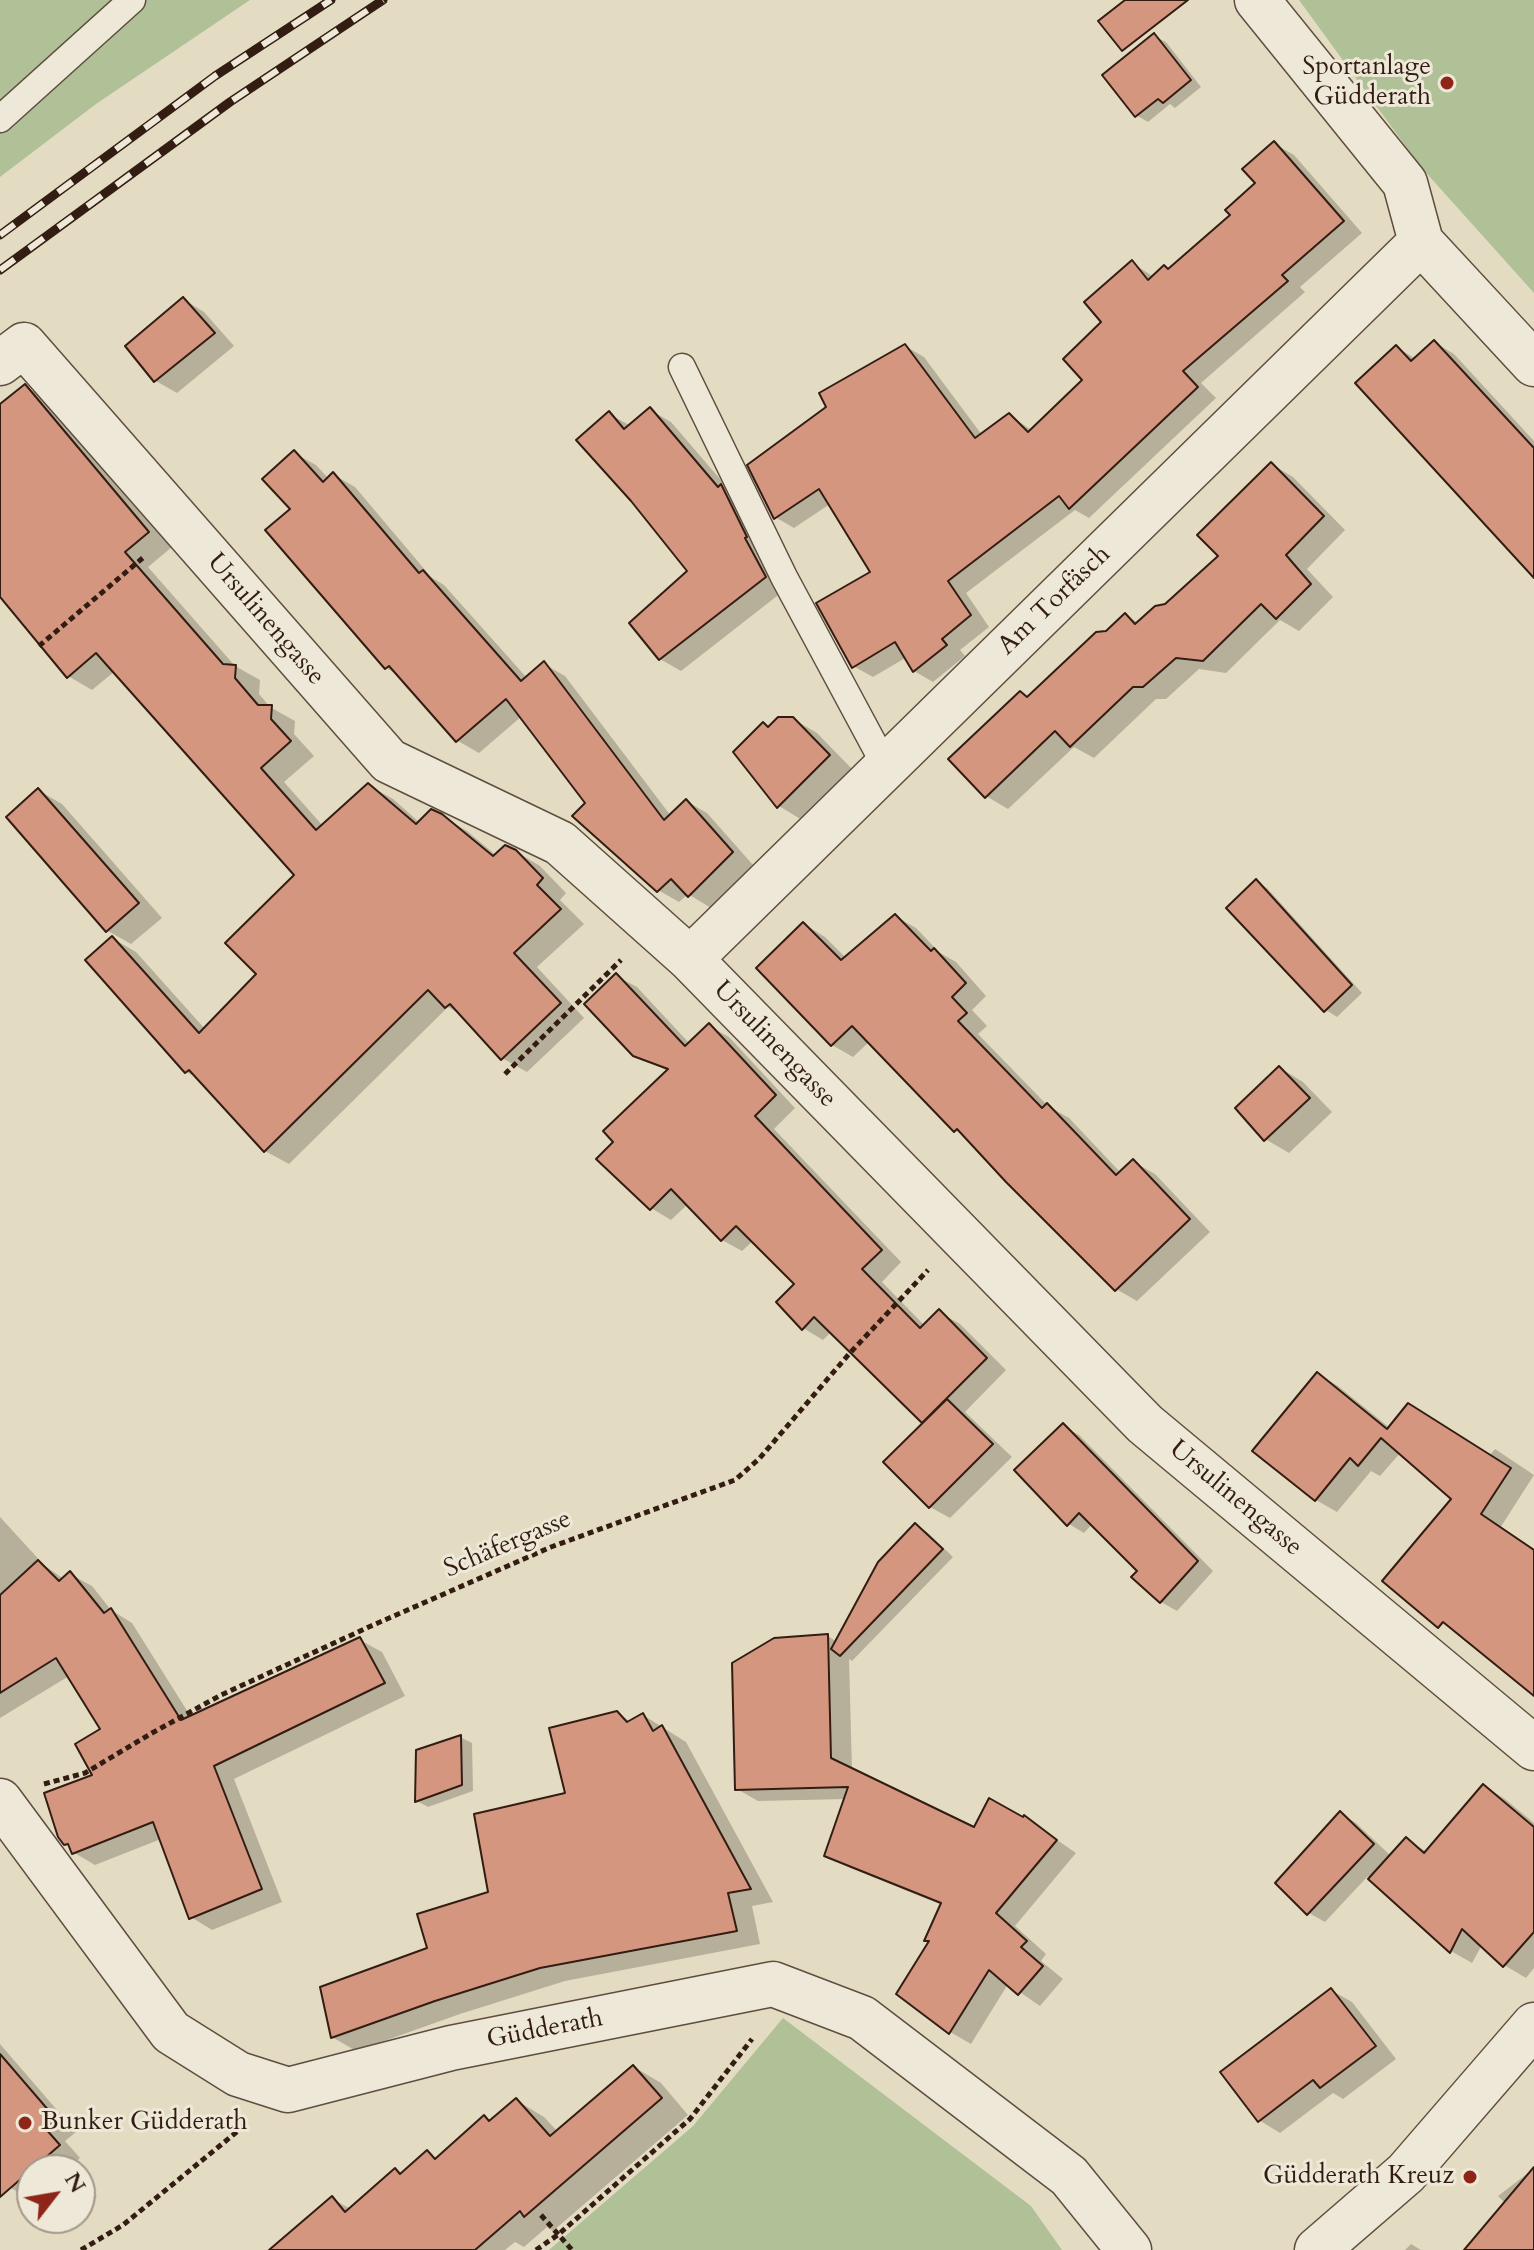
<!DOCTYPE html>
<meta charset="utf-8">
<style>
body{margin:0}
#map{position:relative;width:1534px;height:2250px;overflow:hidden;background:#e4dcc2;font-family:Cardo,serif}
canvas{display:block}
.north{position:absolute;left:16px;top:2154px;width:80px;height:80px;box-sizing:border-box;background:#ede8d7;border:2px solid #a39789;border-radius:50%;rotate:59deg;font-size:22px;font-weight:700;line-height:32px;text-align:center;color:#331d13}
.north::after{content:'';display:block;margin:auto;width:28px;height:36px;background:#8f2418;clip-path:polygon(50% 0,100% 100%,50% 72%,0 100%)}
</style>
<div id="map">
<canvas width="1534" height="2250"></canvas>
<div class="north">N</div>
</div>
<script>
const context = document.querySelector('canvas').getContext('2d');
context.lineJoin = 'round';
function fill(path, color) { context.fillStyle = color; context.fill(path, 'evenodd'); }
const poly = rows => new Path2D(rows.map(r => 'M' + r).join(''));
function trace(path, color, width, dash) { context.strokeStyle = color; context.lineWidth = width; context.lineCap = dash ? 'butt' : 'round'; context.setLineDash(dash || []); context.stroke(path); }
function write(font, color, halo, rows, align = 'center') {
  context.font = font + ' Cardo,serif'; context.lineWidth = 6; context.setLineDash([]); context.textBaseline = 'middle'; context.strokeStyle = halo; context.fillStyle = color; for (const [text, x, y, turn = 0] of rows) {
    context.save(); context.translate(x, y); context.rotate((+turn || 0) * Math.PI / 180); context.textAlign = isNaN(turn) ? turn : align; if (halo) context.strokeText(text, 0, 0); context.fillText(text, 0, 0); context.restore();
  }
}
const green = poly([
 [0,0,250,0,96,104,0,177],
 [1299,0,1534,0,1534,293,1420,166],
 [783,2018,1031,2206,1062,2250,549,2250,693,2126]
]);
const shadow = poly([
 [1154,36,1166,42,1201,87,1175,108,1170,104,1148,122,1136,115],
 [1275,144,1294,155,1362,233,1300,287,1305,292,1201,383,1216,398,1089,518,1075,510,966,593,989,627,960,650,965,656,933,682,914,671,907,657,873,677,853,666,873,572,830,504,794,528,775,517,828,408,905,346,924,357,982,435,1009,415,1033,431,1085,380,1104,322,1132,263,1154,277,1169,271,1233,215,1258,183],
 [183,299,204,312,234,346,177,393,156,381,128,346],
 [1434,342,1454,354,1534,441,1534,576,1396,347,1416,359],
 [25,387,49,400,172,547,148,567,235,666,260,680,259,694,270,707,295,721,294,734,314,756,284,782,323,826,368,785,393,799,420,823,441,816,467,831,497,856,515,851,540,866,566,893,560,900,584,924,537,967,584,1018,527,1072,502,1058,464,1016,448,1007,289,1164,265,1151,202,1080,186,1072,112,938,136,952,205,1029,259,974,297,875,115,671,92,690,68,676,0,594,0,407],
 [650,410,671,422,732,493,786,589,681,671,660,659,690,571,609,414,631,426],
 [294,453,316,465,329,479,334,475,355,487,431,577,444,585,527,678,544,664,565,676,671,816,686,801,707,813,753,865,711,908,688,894,679,902,658,890,522,716,479,753,458,741,402,677,386,668,293,510],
 [1271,464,1293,477,1345,530,1307,569,1333,597,1299,631,1280,620,1226,673,1199,669,1166,699,1156,699,1094,758,1074,747,1008,809,986,796,1021,693,1029,698,1126,616,1139,623,1166,606,1221,556],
 [793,719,817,733,852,769,802,820,779,806,770,728],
 [38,790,62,804,162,918,131,944,108,931],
 [1256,882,1267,888,1362,993,1337,1017,1326,1010],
 [895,916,916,928,940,953,956,962,986,996,972,1010,987,1026,978,1034,1048,1106,1069,1118,1121,1173,1134,1162,1155,1174,1210,1232,1137,1301,1116,1289,967,1138,955,1130,870,1041,853,1057,832,1045,804,924,825,937,846,958],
 [616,976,637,987,690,1044,709,1026,729,1037,795,1108,774,1129,901,1262,882,1282,925,1326,939,1312,960,1324,1006,1370,965,1412,1012,1457,950,1518,930,1507,925,1423,832,1331,823,1340,803,1328,797,1284,754,1240,742,1251,722,1240,688,1204,671,1220,651,1208,616,1142,668,1071,634,1054],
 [1280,1068,1303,1082,1332,1112,1289,1153,1265,1139],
 [1317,1374,1338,1386,1390,1428,1489,1456,1495,1449,1534,1475,1440,1622,1454,1499,1401,1452,1380,1476,1371,1471,1337,1512,1316,1500],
 [1063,1426,1079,1435,1213,1571,1177,1611,1161,1602,1139,1571,1092,1524,1084,1533,1069,1524],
 [0,1517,45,1566,64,1579,70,1574,92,1586,111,1610,132,1623,191,1717,360,1640,382,1652,405,1696,234,1779,282,1902,212,1930,191,1917,161,1839,95,1865,73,1852,71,1847,65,1844,95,1776,102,1729,69,1676,0,1718],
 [915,1526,927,1532,953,1557,852,1661,849,1659,852,1770,975,1829,1025,1818,1076,1853,1015,1926,1046,1954,1041,1961,1063,1979,1040,2006,1008,1984,971,2044,950,2032,898,1993,930,1943,926,1940,942,1905,848,1867,827,1855,846,1799,758,1801,737,1789,828,1636,837,1642],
 [617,1713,631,1722,643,1715,686,1742,773,1902,752,1906,760,1944,565,1981,460,2014,356,2051,332,2037,491,1893,568,1794],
 [460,1737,472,1743,473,1791,428,1807,417,1801],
 [1484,1786,1505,1799,1534,1823,1534,1968,1526,1978,1504,1965,1482,1945,1472,1963,1451,1951,1368,1876,1325,1922,1309,1913,1297,1858,1340,1813,1356,1823,1391,1856,1406,1839,1427,1852],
 [1331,1990,1352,2002,1396,2059,1343,2099,1333,2093,1280,2133,1259,2120],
 [0,2044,76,2132,65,2141,80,2158,67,2170,32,2170,31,2200,11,2188,0,2198],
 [634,2067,661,2083,688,2115,553,2231,547,2227,524,2247,515,2242,505,2250,273,2250,332,2199,351,2209,395,2171,402,2174,427,2153,438,2159,485,2118,491,2122,516,2100,544,2117,558,2132],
 [1528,2173,1534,2176,1534,2250,1467,2250,1506,2204,1498,2196],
 [1411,2244,1421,2250,1405,2250]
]);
const building = poly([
 [1125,0,1188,0,1122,51,1098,21,1125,0],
 [1154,33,1191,80,1163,103,1158,99,1135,117,1102,75,1154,33],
 [1274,141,1344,221,1282,275,1288,281,1183,371,1198,387,1069,509,1059,496,948,581,971,615,942,639,947,645,913,672,895,642,852,668,816,603,870,572,819,489,774,519,747,465,826,407,819,393,905,344,975,438,1009,413,1028,432,1082,380,1063,359,1101,322,1084,302,1132,260,1148,280,1164,265,1168,269,1230,215,1225,210,1255,183,1242,169,1274,141],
 [183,297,215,333,154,382,125,346,183,297],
 [1434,340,1534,448,1534,578,1355,383,1396,345,1411,361,1434,340],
 [25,384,149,532,125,552,223,664,236,665,235,678,258,705,272,705,271,719,291,741,261,768,316,830,368,783,416,824,431,809,442,814,493,856,505,845,516,850,543,878,537,885,561,909,514,953,561,1003,501,1060,450,1004,445,1008,428,990,264,1152,189,1070,185,1073,85,960,112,936,199,1033,256,974,225,943,294,875,96,653,67,678,0,597,0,404,25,384],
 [650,407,718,487,721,484,747,537,745,538,766,577,659,660,629,623,687,571,631,501,576,440,609,411,624,429,650,407],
 [294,450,323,482,333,472,419,573,423,570,521,681,544,661,664,820,686,799,733,852,688,897,671,879,657,892,572,816,585,803,506,699,456,742,389,666,385,669,265,530,290,509,262,479,294,450],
 [1271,462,1324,516,1286,555,1311,584,1276,619,1261,604,1203,661,1176,658,1143,687,1133,687,1070,747,1055,731,985,798,948,759,1020,691,1027,697,1096,632,1106,631,1125,613,1135,624,1155,606,1165,604,1218,556,1197,535,1271,462],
 [778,717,793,717,830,755,777,808,733,752,763,722,768,727,778,717],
 [38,788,139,903,106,932,6,817,38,788],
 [1256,879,1352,985,1324,1012,1226,908,1256,879],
 [895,914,931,951,934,948,966,983,952,997,967,1013,958,1021,1042,1108,1047,1103,1116,1175,1133,1159,1190,1219,1115,1291,1006,1182,957,1129,954,1132,852,1026,831,1046,756,968,803,922,841,960,895,914],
 [616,973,685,1046,709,1023,776,1095,755,1116,882,1250,862,1269,920,1328,939,1309,987,1358,922,1423,814,1317,802,1330,776,1302,794,1284,736,1226,721,1241,671,1189,650,1210,596,1159,613,1142,603,1131,668,1069,633,1056,584,1004,616,973],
 [1279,1066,1310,1098,1264,1141,1235,1108,1279,1066],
 [1317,1372,1387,1429,1408,1403,1511,1468,1481,1514,1534,1550,1534,1696,1443,1622,1438,1628,1382,1581,1451,1499,1381,1438,1358,1466,1350,1458,1315,1501,1252,1451,1317,1372],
 [947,1399,993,1444,929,1508,883,1462,947,1399],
 [1063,1423,1198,1561,1160,1603,1131,1577,1137,1571,1079,1513,1067,1526,1014,1470,1063,1423],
 [915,1523,943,1549,840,1656,831,1649,878,1562,915,1523],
 [38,1560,59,1581,70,1571,104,1613,111,1608,181,1720,360,1637,385,1683,214,1766,262,1889,189,1919,153,1822,72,1854,68,1844,64,1845,58,1837,44,1793,92,1775,75,1744,100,1729,56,1658,0,1693,0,1595,38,1560],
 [828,1634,831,1758,974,1827,989,1798,1023,1817,1024,1815,1057,1840,996,1913,1027,1941,1021,1947,1043,1966,1018,1995,989,1970,949,2034,896,1994,929,1941,924,1941,941,1903,824,1856,848,1787,735,1790,732,1663,774,1638,828,1634],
 [617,1711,627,1722,643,1713,653,1731,662,1725,751,1889,728,1893,737,1931,540,1968,435,2001,331,2038,320,1987,427,1948,417,1914,488,1892,474,1814,565,1793,549,1728,617,1711],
 [461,1735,462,1785,415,1802,416,1750,461,1735],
 [1483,1784,1534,1827,1534,1932,1503,1967,1462,1929,1450,1953,1368,1879,1406,1837,1424,1853,1483,1784],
 [1340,1811,1374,1844,1307,1915,1275,1883,1340,1811],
 [1331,1988,1376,2046,1320,2088,1313,2080,1258,2122,1220,2072,1331,1988],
 [0,2054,56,2119,45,2128,60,2145,0,2197,0,2054],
 [633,2065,662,2098,524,2217,520,2211,475,2250,269,2250,332,2196,345,2212,395,2168,400,2174,427,2150,435,2159,484,2115,489,2121,516,2098,550,2136,633,2065],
 [1534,2167,1534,2250,1464,2250,1534,2167]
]);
const path = poly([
 [39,646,145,556],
 [505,1074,621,960],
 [44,1784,85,1773,152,1733,221,1695,371,1626,551,1547,735,1480,759,1459,849,1354,928,1270],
 [541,2215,572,2250],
 [81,2250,123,2225,244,2126],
 [536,2250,559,2234,690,2119,752,2039]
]);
const service = poly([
 [0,119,132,0],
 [682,367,784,577,886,767]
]);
const minor = poly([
 [1257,0,1405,183,1421,242,1534,364],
 [0,363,24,345,389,761,560,843,690,959,1145,1424,1534,1748],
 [690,959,1421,242],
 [0,1801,171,2032,238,2074,288,2090,451,2048,773,1984,862,2018,1069,2176,1129,2250],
 [1317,2250,1406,2173,1534,2025]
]);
const rail = poly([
 [0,235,215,76,331,0],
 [0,270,230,102,383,0]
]);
const markers = [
 [1447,83,8,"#8f2418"],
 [25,2123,8,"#8f2418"],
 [1470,2177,8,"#8f2418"]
];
const poiNames = [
 ["Sportanlage",1431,68],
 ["Güdderath",1431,98],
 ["Bunker Güdderath",41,2123,"left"],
 ["Güdderath Kreuz",1454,2177]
];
const streetNames = [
 ["Am Torfäsch",1055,601,-44],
 ["Ursulinengasse",265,620,49],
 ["Ursulinengasse",774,1045,46],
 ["Ursulinengasse",1235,1499,40],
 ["Schäfergasse",508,1545,-23],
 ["Güdderath",545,2030,-11]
];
fill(green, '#b0c197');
fill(shadow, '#0003');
fill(building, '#d59680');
trace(building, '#331d13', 2);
trace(service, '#5f4d3f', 29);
trace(minor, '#5f4d3f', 47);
trace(path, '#331d13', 5, [6, 4]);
trace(service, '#ede8d7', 26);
trace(minor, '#ede8d7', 44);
trace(rail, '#331d13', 9);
trace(rail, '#ede8d7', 6, [18]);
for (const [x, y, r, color] of markers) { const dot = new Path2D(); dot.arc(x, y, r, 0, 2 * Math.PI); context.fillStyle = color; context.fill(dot); trace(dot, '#ede8d7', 3); }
write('26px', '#331d13', '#ede8d7', poiNames, 'right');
write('26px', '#331d13', '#ede8d7', streetNames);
</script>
